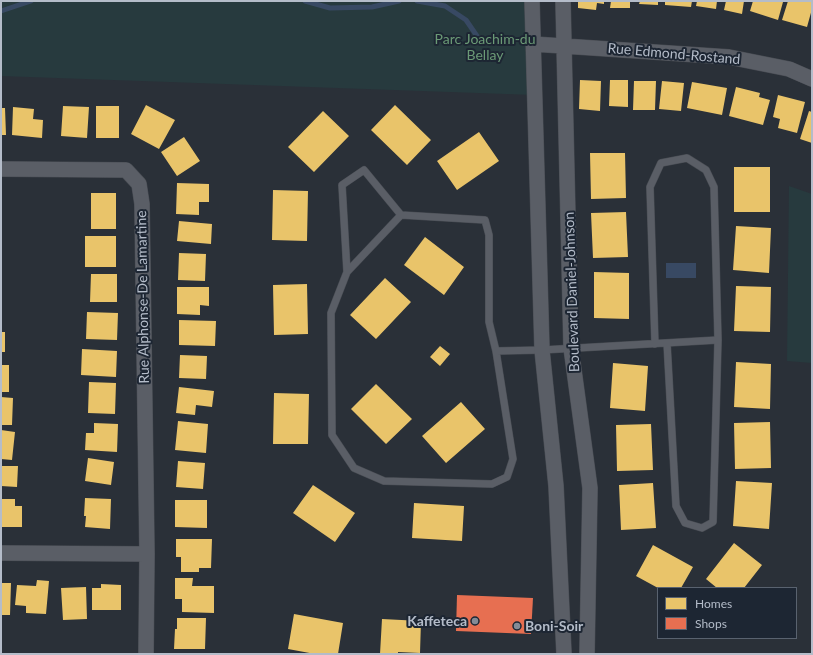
<!DOCTYPE html>
<style>
body{margin:0}
#map{position:relative;width:813px;height:655px;overflow:hidden;background:#2a3038;font-family:Lato,sans-serif}
canvas{display:block}
.frame{position:absolute;inset:0;border:2px solid #b4bcc9;pointer-events:none}
.legend{position:absolute;left:657px;top:587px;width:140px;height:52px;box-sizing:border-box;background:#1d2633;border:1px solid #59626f;margin:0;padding:5px 7px;list-style:none;font-size:12px;color:#b4bcc9}
.legend li{display:flex;align-items:center;gap:8px;height:20px}
.legend b{width:20px;border:1px solid #59626f}
</style>
<div id="map">
<canvas width="813" height="655"></canvas>
<div class="frame"></div>
<ul class="legend">
<li><b style="height:11px;background:#e9c46a"></b>Homes</li>
<li><b style="height:11px;background:#e76f51"></b>Shops</li>
</ul>
</div>
<script>
const ctx = document.querySelector('canvas').getContext('2d');
ctx.lineJoin = 'round';
function fillPath(path, color) {
  ctx.fillStyle = color;
  ctx.fill(path, 'evenodd');
}
function poly(rows) {
  const path = new Path2D();
  for (const r of rows) {
    path.moveTo(r[0], r[1]);
    for (let i = 2; i < r.length; i += 2) path.lineTo(r[i], r[i + 1]);
  }
  return path;
}
function trace(path, color, width, dash) {
  ctx.strokeStyle = color;
  ctx.lineWidth = width;
  ctx.lineCap = dash ? 'butt' : 'round';
  ctx.setLineDash(dash || []);
  ctx.stroke(path);
}
function drawText(font, color, halo, rows, align = 'center') {
  ctx.font = font + ' Lato,sans-serif';
  ctx.lineWidth = 4;
  ctx.setLineDash([]);
  ctx.textBaseline = 'middle';
  ctx.strokeStyle = halo;
  ctx.fillStyle = color;
  for (const [text, x, y, turn = 0] of rows) {
    ctx.save();
    ctx.translate(x, y);
    ctx.rotate((+turn || 0) * Math.PI / 180);
    ctx.textAlign = isNaN(turn) ? turn : align;
    if (halo) ctx.strokeText(text, 0, 0);
    ctx.fillText(text, 0, 0);
    ctx.restore();
  }
}
const green = poly([
 [1,1,531,1,534,95,1,76],
 [789,186,812,194,812,363,787,361]
]);
const water = poly([
 [666,263,696,263,696,278,666,278]
]);
const homes = poly([
 [578,1,604,1,604,4,597,3,596,10,578,8],
 [611,1,630,1,630,8,610,8],
 [640,1,658,1,658,5,639,4],
 [665,1,692,1,691,7,665,5],
 [697,1,717,1,716,9,696,6],
 [726,1,744,1,742,14,724,10],
 [753,1,778,1,783,2,778,20,750,11],
 [788,1,812,1,812,9,807,27,782,20],
 [580,80,601,81,600,111,579,109],
 [610,80,628,80,628,107,609,106],
 [634,81,656,81,655,110,633,110],
 [662,81,684,83,681,111,659,109],
 [692,82,727,88,722,115,687,108],
 [736,87,760,93,759,97,770,100,763,125,729,116],
 [778,95,805,102,797,133,778,128,780,119,773,117],
 [146,105,175,120,159,149,131,134],
 [395,105,431,140,407,165,371,130],
 [63,106,89,107,87,138,61,136],
 [96,106,119,106,119,138,96,138],
 [13,107,34,109,33,119,43,120,42,138,12,135],
 [1,108,5,108,6,135,1,135],
 [323,111,349,136,314,172,288,147],
 [809,111,812,112,812,143,800,139],
 [479,132,499,161,457,190,437,161],
 [184,137,200,161,177,176,161,152],
 [590,153,625,153,626,198,591,199],
 [734,167,770,167,770,212,734,212],
 [177,183,209,184,209,202,199,202,199,215,176,214],
 [273,190,308,191,307,241,272,240],
 [91,193,116,193,116,229,91,229],
 [626,212,628,257,593,258,591,213],
 [179,221,212,224,211,244,177,241],
 [736,226,771,228,769,273,733,270],
 [85,236,116,236,116,267,85,267],
 [425,237,464,267,444,295,404,265],
 [179,253,206,254,205,281,178,280],
 [594,272,629,273,629,319,594,318],
 [91,274,117,274,117,302,90,302],
 [385,278,411,302,376,339,350,315],
 [307,284,308,334,274,335,273,285],
 [736,286,771,287,770,332,734,331],
 [177,287,209,287,209,306,200,305,200,315,177,314],
 [87,312,118,313,117,340,86,339],
 [179,320,216,321,215,346,179,345],
 [1,332,5,332,5,352,1,352],
 [440,346,450,354,440,366,430,357],
 [82,349,117,351,116,377,81,375],
 [180,355,207,356,206,379,179,378],
 [736,362,771,364,770,409,734,407],
 [613,363,648,366,645,411,610,408],
 [1,365,9,365,9,392,1,392],
 [89,382,116,383,115,414,88,413],
 [376,384,412,419,386,444,351,409],
 [179,387,214,391,212,407,196,405,195,415,176,413],
 [274,393,309,394,308,444,273,444],
 [1,397,13,398,12,425,1,425],
 [461,402,485,429,446,463,422,436],
 [178,421,208,424,206,453,175,450],
 [770,422,771,468,735,469,734,423],
 [94,423,118,424,117,452,85,450,86,433,94,433],
 [651,424,653,470,617,471,616,425],
 [1,430,15,432,12,460,1,459],
 [88,458,114,462,111,485,85,481],
 [178,461,205,463,203,489,176,487],
 [1,466,18,466,17,487,1,486],
 [736,481,772,483,769,529,733,526],
 [653,483,656,528,621,530,619,485],
 [313,485,355,513,335,542,293,513],
 [85,498,111,499,110,529,85,527,86,516,84,516],
 [1,499,15,499,15,506,22,506,22,527,1,527],
 [175,500,207,500,207,528,175,527],
 [414,503,464,506,462,541,412,538],
 [176,539,212,539,211,568,199,568,199,572,181,572,181,557,176,557],
 [734,543,762,565,744,588,717,588,706,579],
 [653,545,693,567,681,588,658,588,636,576],
 [175,578,193,578,192,586,214,586,214,613,182,612,182,599,175,599],
 [37,580,49,581,46,614,26,613,26,606,15,605,17,585,36,586],
 [1,583,11,583,10,615,1,615],
 [101,584,121,585,121,610,92,610,92,588,101,588],
 [86,587,87,619,63,620,61,588],
 [294,614,343,623,338,654,315,654,288,649],
 [177,618,206,618,205,649,174,649,175,629,177,629],
 [382,619,421,621,420,653,398,652,398,654,380,654]
]);
const shops = poly([
 [457,595,533,598,531,634,456,631]
]);
const stream = poly([
 [305,1,330,8,372,7,399,1],
 [417,1,445,6,466,20,479,39],
 [1,11,31,1]
]);
const service = poly([
 [401,215,485,220,489,235,489,322,496,351,513,459,507,477,492,484,384,481,354,468,332,435,331,313,347,272,401,215],
 [347,272,342,185,364,170,401,215],
 [655,344,650,187,661,163,687,158,706,170,714,187,718,340,713,522,702,528,685,523,676,506,667,343],
 [496,351,542,350,718,340]
]);
const minor = poly([
 [532,1,542,350,556,486,564,654],
 [563,1,571,348,590,488,587,654],
 [533,44,729,57,789,69,812,79],
 [1,169,126,170,139,184,142,204,147,554,146,654],
 [1,553,147,554]
]);
const markers = [
 [475,621,4,"#848b96"],
 [517,626,4,"#848b96"]
];
const parkNames = [
 ["Parc Joachim-du",485,39],
 ["Bellay",485,55]
];
const streetNames = [
 ["Rue Edmond-Rostand",674,54,5],
 ["Boulevard Daniel-Johnson",572,292,-92],
 ["Rue Alphonse-De Lamartine",143,297,-91]
];
const poiNames = [
 ["Kaffeteca",467,621],
 ["Boni-Soir",525,626,"left"]
];
fillPath(green, '#273a3e');
fillPath(water, '#384963');
fillPath(homes, '#e9c46a');
fillPath(shops, '#e76f51');
trace(stream, '#384963', 5);
trace(service, '#484c53', 8);
trace(minor, '#484c53', 16);
trace(service, '#5a5e66', 7);
trace(minor, '#5a5e66', 15);
for (const [x, y, r, color] of markers) {
  const dot = new Path2D();
  dot.arc(x, y, r, 0, 2 * Math.PI);
  ctx.fillStyle = color;
  ctx.fill(dot);
  trace(dot, '#1d2633', 1.5);
}
drawText('14px', '#6b9a76', '#1d2633', parkNames);
drawText('14px', '#b4bcc9', '#1d2633', streetNames);
drawText('bold 14px', '#b4bcc9', '#1d2633', poiNames, 'right');
</script>
